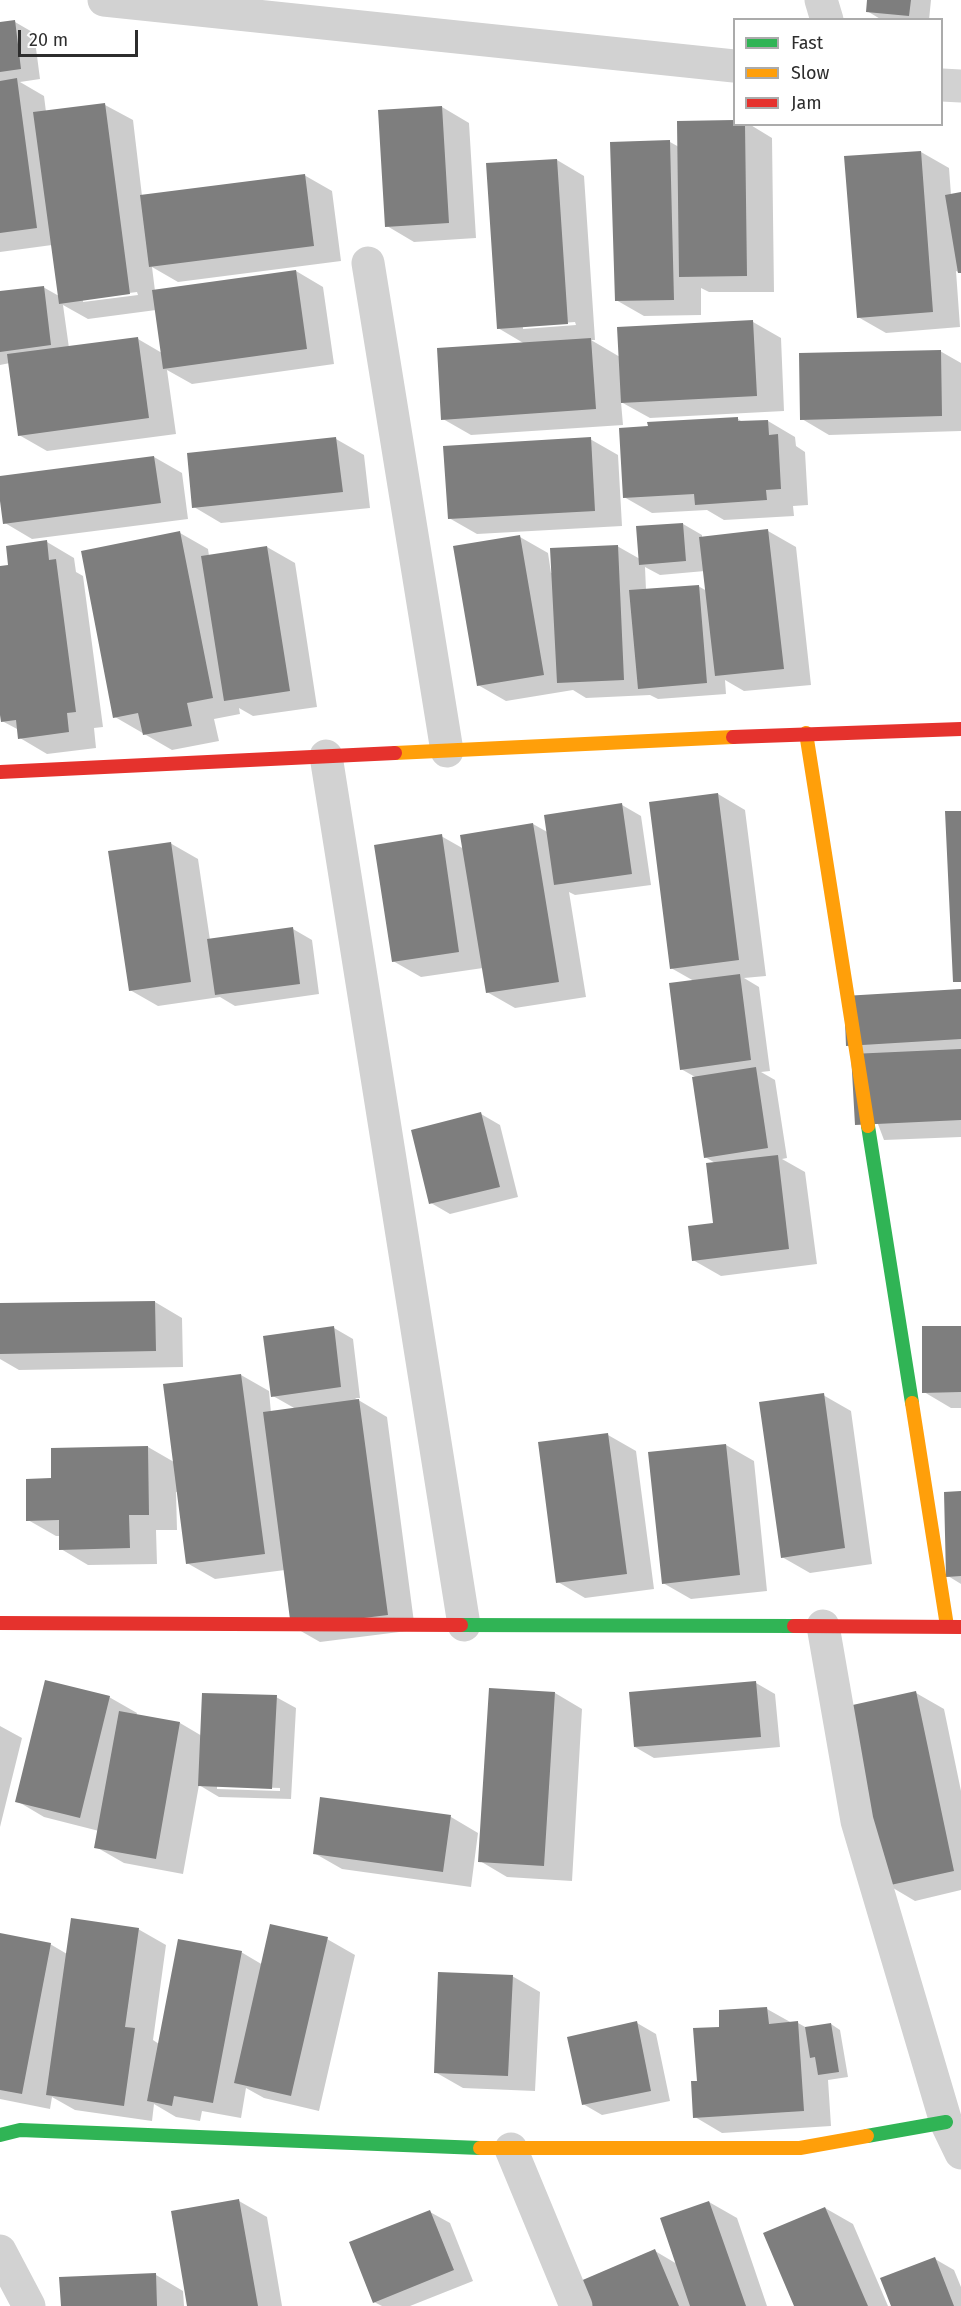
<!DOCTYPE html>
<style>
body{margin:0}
#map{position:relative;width:961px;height:2306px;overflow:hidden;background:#fff;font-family:"Fira Sans",sans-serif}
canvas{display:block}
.legend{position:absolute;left:733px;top:18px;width:210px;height:108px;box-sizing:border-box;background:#fff;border:2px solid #ababab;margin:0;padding:8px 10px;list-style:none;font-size:18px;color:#2d2d2d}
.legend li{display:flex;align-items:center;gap:12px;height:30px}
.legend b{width:30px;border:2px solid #ababab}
.scale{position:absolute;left:18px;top:30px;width:120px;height:27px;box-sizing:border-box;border:3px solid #2d2d2d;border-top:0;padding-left:8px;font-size:18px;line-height:21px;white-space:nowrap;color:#2d2d2d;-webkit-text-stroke:4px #fff;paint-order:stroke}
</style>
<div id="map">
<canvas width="961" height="2306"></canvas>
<ul class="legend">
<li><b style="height:8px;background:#30b455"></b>Fast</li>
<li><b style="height:8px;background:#ff9f0a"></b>Slow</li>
<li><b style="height:8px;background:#e5322d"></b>Jam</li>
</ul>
<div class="scale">20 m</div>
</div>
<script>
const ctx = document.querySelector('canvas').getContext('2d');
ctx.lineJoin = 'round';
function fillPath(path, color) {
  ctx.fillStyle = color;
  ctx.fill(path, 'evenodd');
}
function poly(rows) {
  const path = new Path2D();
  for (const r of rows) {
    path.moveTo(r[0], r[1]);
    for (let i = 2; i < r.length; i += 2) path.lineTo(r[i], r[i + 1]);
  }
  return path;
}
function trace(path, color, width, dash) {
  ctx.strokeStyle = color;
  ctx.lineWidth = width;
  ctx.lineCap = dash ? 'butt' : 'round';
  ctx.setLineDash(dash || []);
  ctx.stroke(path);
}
const shadow = poly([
 [868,0,931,0,929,20,882,20,867,11],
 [15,22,34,33,40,79,20,82,44,96,46,112,105,105,133,120,142,196,304,175,332,191,341,261,178,282,152,267,155,291,296,271,323,287,334,364,192,384,167,370,176,434,47,451,19,435,10,363,0,365,0,293,43,287,59,296,52,245,0,252,0,24],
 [137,292,138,295,83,302,83,299],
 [63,305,88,319,156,310,162,353,138,339,69,348],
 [442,107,469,123,476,238,414,242,387,226],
 [679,122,734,122,734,124,749,124,772,138,774,292,709,292,701,288,701,315,644,316,616,300,670,142,679,147],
 [921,152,949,168,951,195,961,194,961,273,956,271,960,327,886,333,858,317],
 [557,160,584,176,595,340,591,340,620,357,753,322,781,338,784,411,650,418,621,402,623,425,471,435,443,419,525,344,498,328],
 [575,322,576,325,523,329,523,326],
 [940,351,961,363,961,431,829,435,802,419],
 [738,419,744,423,768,421,795,437,796,446,805,452,808,505,793,506,794,516,724,520,707,510,652,513,624,497],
 [336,439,364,455,370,508,221,523,194,507],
 [590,439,618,455,622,526,477,534,449,518],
 [154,457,182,473,188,519,32,539,5,523,0,477],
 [683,524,702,535,702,538,768,531,796,547,811,685,744,691,725,680,726,694,658,699,650,695,586,698,573,690,506,701,478,685,520,537,548,553,551,573,617,546,640,559],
 [645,567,660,575,705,571,707,591,698,586,646,590],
 [180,533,208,549,209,556,267,547,295,563,317,707,253,716,239,708,240,714,214,719,219,741,172,750,115,717],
 [47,542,74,558,76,572,83,576,103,727,94,728,96,748,47,754,20,738,19,730,2,721,0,704,0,568,10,566],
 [718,794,745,810,766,976,744,978,759,987,770,1071,761,1072,775,1080,787,1158,782,1159,805,1172,817,1264,721,1276,693,1260,715,1224,717,1164,705,1157,697,1078,681,1069,694,981,671,968],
 [622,805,641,816,651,885,575,895,569,892,586,997,515,1008,487,992,483,968,421,977,393,961,441,836,464,849,533,824,549,833],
 [170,843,198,859,210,940,293,929,312,940,319,994,235,1006,220,997,158,1006,130,990],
 [961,991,961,1137,884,1140,848,1045],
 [481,1114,500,1125,518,1197,450,1214,431,1203],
 [155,1302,182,1318,183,1367,19,1370,0,1359,0,1305],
 [961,1327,961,1408,951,1408,924,1392],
 [334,1328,353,1339,360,1398,355,1398,387,1417,415,1630,320,1642,292,1626,285,1570,215,1579,187,1563,178,1492,176,1492,177,1530,156,1530,157,1564,88,1565,61,1549,61,1536,56,1536,28,1520,53,1479,148,1447,174,1462,241,1375,269,1391,271,1413,296,1409,273,1396],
 [823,1395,851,1411,872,1564,810,1573,782,1557],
 [608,1435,636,1451,654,1589,585,1598,558,1582],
 [726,1445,754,1461,767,1591,691,1599,663,1583],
 [961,1493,961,1584,948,1576],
 [756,1683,775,1694,780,1747,654,1758,635,1747],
 [555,1693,582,1709,572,1881,507,1877,480,1861],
 [916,1693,944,1709,961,1791,961,1890,915,1901,888,1885],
 [109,1697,137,1713,136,1716,180,1723,202,1736,276,1697,296,1708,291,1799,219,1797,199,1785,183,1874,124,1863,96,1847,99,1831,44,1817,17,1801],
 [217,1786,280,1788,280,1791,217,1789],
 [0,1726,22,1738,0,1827],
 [451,1817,478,1833,471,1887,342,1869,314,1853],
 [138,1929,166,1945,153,2040,159,2044,241,1952,263,1965,327,1939,355,1955,319,2111,264,2098,246,2088,241,2118,202,2111,200,2121,176,2117,154,2104,152,2121,75,2110,52,2097,50,2109,0,2099,0,1934,50,1944,67,1954],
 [512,1976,540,1992,535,2091,463,2088,435,2072],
 [767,2009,792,2023,798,2023,807,2028,831,2024,840,2030,848,2077,828,2080,831,2126,722,2133,695,2117,698,2083,721,2028],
 [637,2023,656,2034,670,2101,602,2115,583,2104],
 [239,2201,267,2217,282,2306,188,2306],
 [709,2202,737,2218,767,2306,589,2306,655,2251,677,2264],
 [825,2208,853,2224,888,2306,796,2306],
 [430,2212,450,2223,473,2281,410,2306,382,2306,374,2302],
 [935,2259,954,2270,961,2287,961,2306,893,2306],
 [156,2275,183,2291,184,2306,62,2306]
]);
const building = poly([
 [867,0,911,0,909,16,866,12],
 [15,20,21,69,0,72,0,22],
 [17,78,37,228,0,233,0,81],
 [105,103,130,294,59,304,33,112],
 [442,106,449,223,385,227,378,110],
 [734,120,734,124,745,124,747,276,679,277,677,121],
 [670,140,674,300,615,301,610,142],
 [921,151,933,312,857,318,844,156],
 [557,159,568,324,497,329,486,163],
 [305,174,314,246,149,267,140,195],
 [961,192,961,273,958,273,945,195],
 [296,270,307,349,163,369,152,290],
 [44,286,51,345,0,352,0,291],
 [753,320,757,396,621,403,617,327],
 [138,337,149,418,18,436,7,354],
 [591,338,596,409,441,420,437,348],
 [941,350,942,416,800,420,799,353],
 [738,417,738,421,768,420,769,435,778,434,781,489,766,490,767,500,695,505,694,494,623,498,619,428,648,426,647,422],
 [336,437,343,492,192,508,187,453],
 [591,437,595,511,448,519,443,446],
 [154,456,161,503,3,524,0,501,0,476],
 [683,523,686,561,639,565,636,526],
 [768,529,784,669,715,676,699,537],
 [180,531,213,698,187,703,192,726,143,735,138,713,113,718,81,551],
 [520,535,544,675,477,686,453,546],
 [47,540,49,560,56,559,76,712,67,713,69,732,18,739,16,720,1,722,0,715,0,566,8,565,6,546],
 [618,545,624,680,557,683,550,548],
 [267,546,290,691,224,701,201,556],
 [699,585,707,683,638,689,629,590],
 [718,793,739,960,670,969,649,802],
 [622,803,632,874,554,885,544,815],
 [945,811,961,811,961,982,953,982],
 [533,823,559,982,486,993,460,835],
 [442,834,459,952,392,962,374,845],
 [171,842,191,982,129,991,108,851],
 [293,927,300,984,215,995,207,939],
 [740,974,751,1060,680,1070,669,983],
 [961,989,961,1039,846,1046,844,996],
 [961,1049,961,1120,855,1125,851,1054],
 [756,1067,768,1148,704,1158,692,1077],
 [481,1112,500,1187,429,1204,411,1130],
 [778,1155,789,1249,692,1261,688,1226,713,1223,706,1163],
 [155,1301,156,1351,0,1354,0,1303],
 [334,1326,341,1387,271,1397,263,1336],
 [922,1326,961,1326,961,1392,922,1393],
 [241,1374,265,1554,186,1564,163,1384],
 [824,1393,845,1548,781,1558,759,1402],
 [359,1399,388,1615,291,1627,263,1412],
 [608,1433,627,1574,556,1583,538,1442],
 [726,1444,740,1575,662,1584,648,1452],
 [148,1446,149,1515,129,1515,130,1548,59,1550,59,1520,26,1521,26,1479,51,1478,51,1448],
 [961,1491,961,1576,946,1577,944,1492],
 [45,1680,110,1696,80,1818,15,1802],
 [756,1681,761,1737,634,1747,629,1692],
 [489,1688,555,1692,544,1866,478,1862],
 [916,1691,954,1871,886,1886,848,1706],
 [202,1693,277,1695,272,1789,198,1786],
 [119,1711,180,1722,156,1859,94,1848],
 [320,1797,451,1815,443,1872,313,1854],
 [71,1918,139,1928,125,2027,135,2028,124,2106,46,2095],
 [270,1924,328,1937,291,2096,234,2083],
 [0,1933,51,1943,22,2094,0,2090],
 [178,1939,242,1951,213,2103,174,2096,172,2106,147,2101],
 [438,1972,513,1975,508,2076,434,2073],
 [767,2007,769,2024,798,2021,804,2111,693,2118,691,2081,697,2081,693,2028,719,2027,719,2010],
 [637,2021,651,2091,582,2105,567,2037],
 [831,2023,839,2072,818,2075,815,2057,810,2058,805,2027],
 [239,2199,258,2306,187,2306,171,2211],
 [709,2201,746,2306,690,2306,660,2218],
 [825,2207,868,2306,794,2306,763,2233],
 [430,2210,454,2270,373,2303,349,2242],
 [655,2249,679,2306,588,2306,578,2282],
 [935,2257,954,2306,891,2306,880,2278],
 [156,2273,157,2306,61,2306,59,2277]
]);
const street = poly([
 [104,0,734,66],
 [821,0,827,20],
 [942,85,961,86],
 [368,263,447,751],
 [326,756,464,1625],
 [823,1626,857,1821,946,2122,961,2153],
 [511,2149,576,2306],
 [0,2251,29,2306]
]);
const fast = poly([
 [868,1126,912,1403],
 [461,1625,794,1626],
 [0,2135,20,2130,480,2148],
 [867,2136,946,2122]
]);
const slow = poly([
 [806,733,868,1126],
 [395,753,733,737],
 [912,1403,947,1626],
 [480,2148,800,2148,867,2136]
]);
const jam = poly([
 [733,737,961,729],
 [0,772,395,753],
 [0,1623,461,1625],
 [794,1626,961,1627]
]);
fillPath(shadow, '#0003');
fillPath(building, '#7e7e7e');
trace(street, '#d2d2d2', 33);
trace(fast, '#30b455', 14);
trace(slow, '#ff9f0a', 14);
trace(jam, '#e5322d', 14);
</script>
